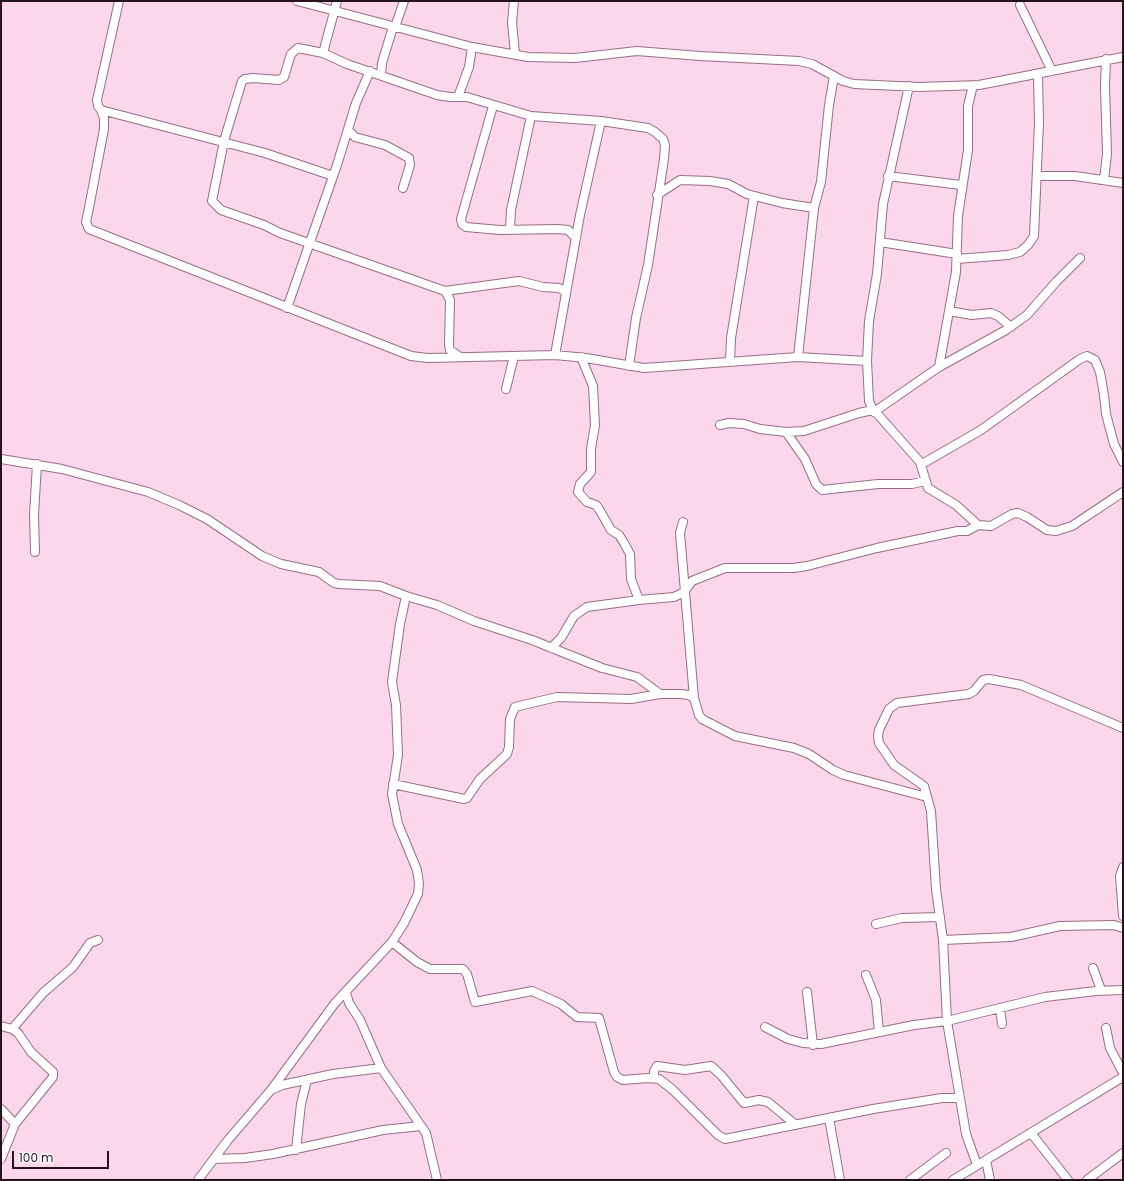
<!DOCTYPE html>
<style>
body{margin:0}
#map{position:relative;width:1124px;height:1181px;overflow:hidden;background:#fcd7eb;font-family:Poppins,sans-serif}
canvas{display:block}
.frame{position:absolute;inset:0;border:2px solid #24141d;pointer-events:none}
.scale{position:absolute;left:12px;top:1151px;width:97px;height:18px;box-sizing:border-box;border:2px solid #24141d;border-top:0;padding-left:5px;font-size:12px;line-height:14px;white-space:nowrap;color:#24141d;-webkit-text-stroke:3px #fff;paint-order:stroke}
</style>
<div id="map">
<canvas width="1124" height="1181"></canvas>
<div class="frame"></div>
<div class="scale">100 m</div>
</div>
<script>
const ctx = document.querySelector('canvas').getContext('2d');
ctx.lineJoin = 'round';
function poly(rows) {
  const path = new Path2D();
  for (const r of rows) {
    path.moveTo(r[0], r[1]);
    for (let i = 2; i < r.length; i += 2) path.lineTo(r[i], r[i + 1]);
  }
  return path;
}
function trace(path, color, width, dash) {
  ctx.strokeStyle = color;
  ctx.lineWidth = width;
  ctx.lineCap = dash ? 'butt' : 'round';
  ctx.setLineDash(dash || []);
  ctx.stroke(path);
}
const street = poly([
 [119,1,97,100,98,106,101,110,265,153,333,176],
 [297,1,472,47,528,57,575,58,637,51,700,56,799,61,812,64,843,81,854,84,920,87,979,85,1123,57],
 [337,1,323,53,298,48,291,54,284,77,279,80,253,78,245,79,242,81,224,141,212,201,221,210,264,225,280,233,445,291,450,300,449,345,450,350,460,357],
 [514,1,512,22,515,54],
 [1020,5,1052,71],
 [395,27,404,1],
 [323,53,347,64,437,95,450,97,467,97,531,116,601,121,648,128,655,132,663,139,665,145,664,159,648,265,636,318,629,366],
 [381,75,382,63,393,27],
 [909,86,883,204,877,274,869,321,867,361,869,401,872,408,920,462,928,488,956,505,978,525,991,526,1012,514,1018,513,1027,517,1047,530,1056,531,1072,526,1123,492],
 [458,97,469,67,472,47],
 [493,106,461,219,462,224,466,227,500,230,557,229,568,230,576,238],
 [101,110,104,118,104,129,88,213,86,222,89,229,411,356,428,358,555,355,586,358,644,368,798,357,867,361],
 [348,130,355,137,385,145,409,158,410,165,403,188],
 [888,176,961,185],
 [1037,176,1075,176,1123,183],
 [1104,180,1107,154,1105,86,1106,59],
 [657,195,680,180,710,181,728,184,747,194,782,203,814,208],
 [510,229,511,210,531,116],
 [880,242,957,254],
 [957,259,1008,255,1020,252,1028,245,1034,236,1039,123,1038,74],
 [445,291,519,281,543,287,559,288,566,292],
 [287,308,337,165,356,103,370,71],
 [949,311,972,315,991,313,998,316,1011,327],
 [555,355,580,215,601,121],
 [581,357,593,386,595,425,591,449,591,472,580,484,578,492,587,502,596,505,599,509,611,530,619,535,624,543,630,554,631,579,639,600],
 [798,357,814,208,821,182,829,105,834,76],
 [730,361,731,338,754,196],
 [939,367,956,272,958,216,968,150,968,106,973,85],
 [506,389,514,356],
 [874,412,939,367,1006,330,1027,315,1056,282,1080,258],
 [720,425,729,423,744,424,760,429,786,432,804,431,859,413,873,410],
 [786,432,805,459,816,484,822,490,878,484,912,484,925,481],
 [1,459,62,469,148,492,179,505,207,519,262,556,281,564,319,572,334,583,339,584,380,586,406,596,437,605,474,621,532,640,602,668,637,677,660,694],
 [922,464,981,430,1080,359,1087,356,1095,360,1100,372,1104,395,1106,414,1114,444,1123,462],
 [683,522,680,533,694,698],
 [35,552,34,515,37,464],
 [551,648,561,638,574,616,587,607,639,600,674,597,684,592,692,581,725,568,793,568,807,566,877,548,958,531,967,531,978,525],
 [393,784,464,799,467,798,480,779,507,754,509,747,510,719,515,707,557,697,631,699,660,694,680,694,689,695,694,698,699,715,702,719,735,736,794,748,809,754,833,770,844,775,927,797],
 [1123,867,1120,876,1123,916],
 [876,924,902,918,940,917],
 [943,940,1011,937,1060,926,1114,925,1123,928],
 [392,942,417,962,430,969,463,969,467,974,475,1002,532,991,561,1004,577,1017,599,1018,614,1072,617,1077,623,1080,648,1078,659,1079,673,1090,718,1135,725,1139,873,1109,942,1098,960,1098],
 [1093,968,1101,990],
 [866,975,876,1000,879,1032],
 [807,992,813,1045],
 [346,993,349,1003,360,1020,381,1068],
 [1000,1008,1002,1024],
 [1,1026,12,1029,18,1033,31,1052,53,1072,53,1077,15,1124,1,1159],
 [765,1027,788,1039,803,1043,821,1044,914,1025,947,1021,1045,997,1096,991,1123,990],
 [1106,1028,1110,1048,1123,1073],
 [12,1029,43,993,73,967,90,943,98,940],
 [654,1078,654,1071,657,1066,685,1070,711,1066,721,1075,744,1103,759,1100,768,1102,796,1125],
 [271,1090,335,1003,392,942,404,923,418,894,419,883,417,870,398,824,392,794,398,755,396,705,392,682,400,624,406,596],
 [1,1109,15,1124],
 [829,1118,840,1180],
 [1031,1133,1068,1180],
 [296,1150,301,1104,307,1080],
 [214,1159,245,1158,273,1154,383,1130,421,1126],
 [986,1160,990,1180],
 [977,1165,966,1134,947,1021,943,940,936,889,931,811,924,786,894,765,879,743,878,736,879,730,889,709,897,703,969,694,974,691,983,680,989,679,1021,685,1123,728],
 [198,1180,228,1140,271,1090,282,1085,333,1074,381,1068,426,1133,437,1180],
 [910,1180,946,1153],
 [953,1180,1123,1077],
 [1087,1180,1123,1153]
]);
trace(street, '#976e85', 10);
trace(street, '#fff', 8);
</script>
